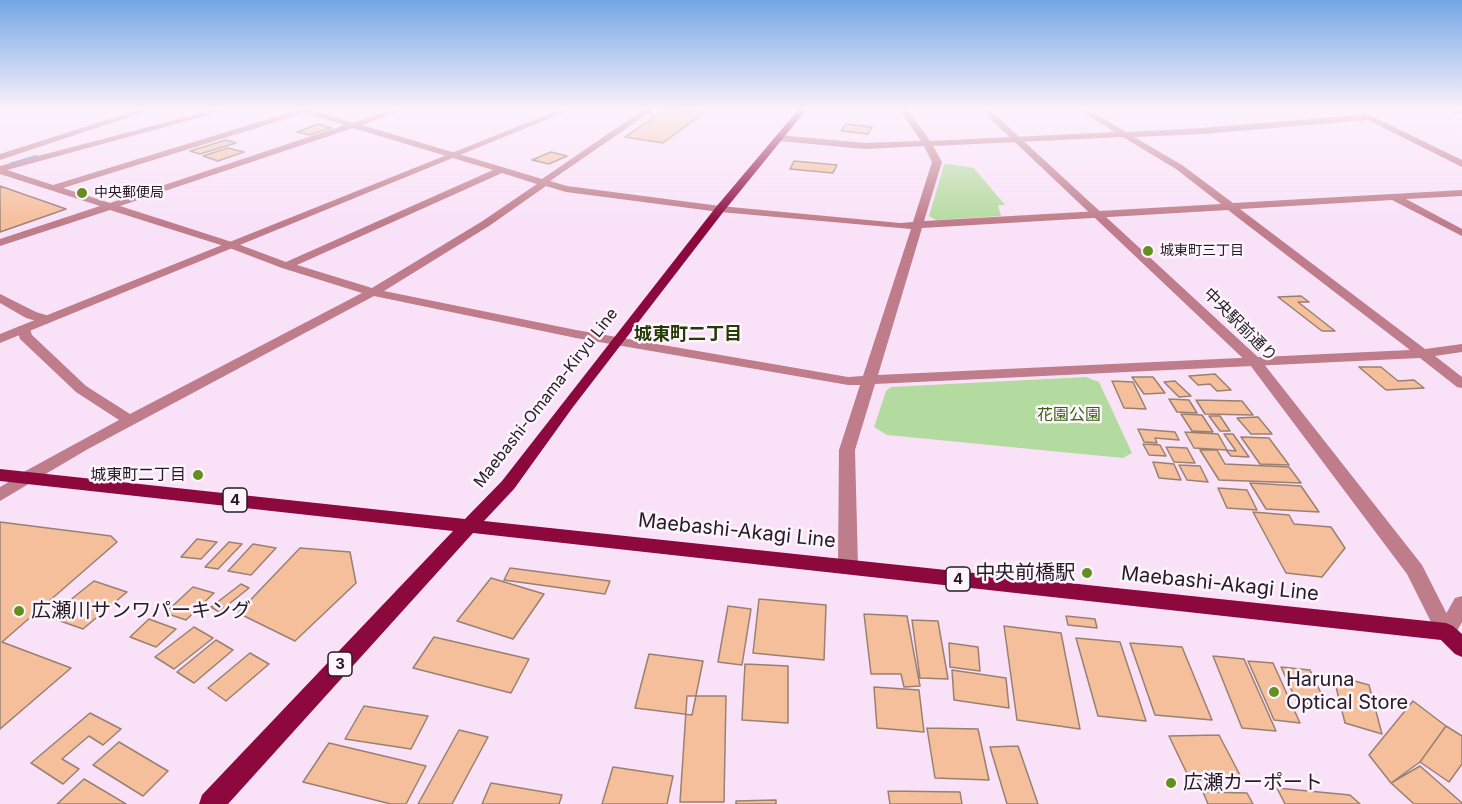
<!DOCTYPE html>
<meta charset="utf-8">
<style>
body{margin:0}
canvas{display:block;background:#f9e2f8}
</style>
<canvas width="1462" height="804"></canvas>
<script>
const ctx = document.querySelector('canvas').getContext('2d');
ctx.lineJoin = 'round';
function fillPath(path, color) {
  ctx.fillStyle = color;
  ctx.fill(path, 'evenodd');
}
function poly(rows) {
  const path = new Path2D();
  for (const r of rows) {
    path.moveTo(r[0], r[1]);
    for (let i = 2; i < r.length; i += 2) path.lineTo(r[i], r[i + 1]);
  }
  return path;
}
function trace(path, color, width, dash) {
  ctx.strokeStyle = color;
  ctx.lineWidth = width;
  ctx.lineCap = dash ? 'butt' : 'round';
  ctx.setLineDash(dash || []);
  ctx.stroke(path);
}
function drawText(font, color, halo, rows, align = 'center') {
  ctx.font = font + ' Inter,"Noto Sans JP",sans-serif';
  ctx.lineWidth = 5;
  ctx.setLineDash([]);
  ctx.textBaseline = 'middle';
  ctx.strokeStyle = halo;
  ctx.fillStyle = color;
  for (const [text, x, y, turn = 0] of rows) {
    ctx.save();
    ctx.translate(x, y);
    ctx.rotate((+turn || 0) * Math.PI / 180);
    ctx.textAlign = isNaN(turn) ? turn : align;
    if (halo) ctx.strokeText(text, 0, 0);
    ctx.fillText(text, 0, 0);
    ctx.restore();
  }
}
const green = poly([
 [948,164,974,168,1005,205,998,205,1001,216,936,220,929,216,944,165],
 [1086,377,1099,382,1132,453,1123,458,887,435,874,427,886,391,891,387]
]);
const stream = poly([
 [36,155,40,156,12,165,9,163,36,155]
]);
const building = poly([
 [665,110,705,112,663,143,625,137,665,110],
 [319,124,331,128,309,135,297,132,319,124],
 [846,124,872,127,868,134,841,131,846,124],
 [226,140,236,143,200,154,190,151,226,140],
 [228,148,244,152,218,161,203,156,228,148],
 [551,152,567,156,549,164,532,160,551,152],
 [794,161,837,165,833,173,790,169,794,161],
 [0,186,66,209,0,232,0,186],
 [1301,296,1309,302,1298,302,1335,331,1322,331,1278,297,1301,296],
 [1359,367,1381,367,1398,381,1414,380,1424,388,1386,390,1359,367],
 [1215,374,1231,390,1217,391,1210,384,1198,385,1189,376,1215,374],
 [1132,377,1153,377,1165,393,1144,394,1132,377],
 [1112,381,1133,382,1146,409,1124,408,1112,381],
 [1175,381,1191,396,1179,397,1164,382,1175,381],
 [1169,399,1189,400,1197,413,1177,412,1169,399],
 [1196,400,1242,401,1253,415,1205,414,1196,400],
 [1181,414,1202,415,1213,432,1192,431,1181,414],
 [1209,416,1220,416,1230,431,1220,431,1209,416],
 [1258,417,1272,434,1251,434,1237,418,1258,417],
 [1138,429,1175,432,1179,440,1155,438,1157,443,1144,442,1138,429],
 [1185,432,1218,434,1227,450,1194,448,1185,432],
 [1224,434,1233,434,1249,457,1231,456,1226,450,1236,451,1224,434],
 [1241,437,1269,438,1289,465,1260,464,1241,437],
 [1143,444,1160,445,1166,456,1149,455,1143,444],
 [1166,447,1187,448,1195,463,1174,462,1166,447],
 [1200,450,1217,450,1225,464,1289,467,1301,483,1219,480,1200,450],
 [1153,462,1174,464,1181,480,1159,478,1153,462],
 [1179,465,1200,466,1208,482,1187,480,1179,465],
 [1250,483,1301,486,1319,512,1266,509,1250,483],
 [1218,488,1247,490,1257,510,1227,508,1218,488],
 [1253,512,1289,515,1294,524,1331,527,1345,548,1322,577,1286,573,1253,512],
 [0,522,111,536,117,542,2,642,71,668,0,729,0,522],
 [197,539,217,542,201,559,181,557,197,539],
 [229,542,242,544,218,569,205,567,229,542],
 [253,544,276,548,251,575,228,571,253,544],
 [300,548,350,552,356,583,295,641,238,613,300,548],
 [510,568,610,581,605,594,504,580,510,568],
 [491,578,544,594,513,639,457,621,491,578],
 [94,581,127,592,83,629,49,617,94,581],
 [241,584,249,588,219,612,211,607,241,584],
 [193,587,214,593,186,620,165,613,193,587],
 [759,599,826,605,824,660,753,653,759,599],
 [728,606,751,609,742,665,718,662,728,606],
 [864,614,907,616,920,686,904,687,901,674,871,674,864,614],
 [1066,616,1095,619,1097,628,1068,625,1066,616],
 [149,619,176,629,156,647,130,637,149,619],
 [912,620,938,621,948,679,920,678,912,620],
 [1004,626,1061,633,1080,729,1017,720,1004,626],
 [194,627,213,638,174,669,155,657,194,627],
 [434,637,529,659,511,693,413,668,434,637],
 [1076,638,1120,642,1146,721,1098,716,1076,638],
 [216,640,233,650,194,683,177,672,216,640],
 [949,643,978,647,980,671,950,667,949,643],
 [1130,643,1182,647,1212,720,1155,715,1130,643],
 [250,653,269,664,226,701,208,688,250,653],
 [649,654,703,661,692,715,635,708,649,654],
 [1213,656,1244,659,1276,731,1242,728,1213,656],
 [1248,661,1273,663,1300,723,1274,720,1248,661],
 [745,664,788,666,788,723,742,720,745,664],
 [1281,667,1310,670,1327,706,1297,702,1281,667],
 [952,670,1006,678,1009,708,954,700,952,670],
 [1333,675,1369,685,1382,734,1345,723,1333,675],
 [874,687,919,690,924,732,877,728,874,687],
 [687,696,726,696,724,802,680,802,687,696],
 [1413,701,1446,726,1420,762,1391,783,1369,755,1413,701],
 [364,706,428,716,411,749,345,739,364,706],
 [90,713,121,729,103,745,89,736,62,759,79,769,63,784,31,763,90,713],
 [1446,726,1462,736,1462,764,1449,782,1420,762,1446,726],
 [927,728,978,729,989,780,935,778,927,728],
 [459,730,488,737,452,804,418,804,459,730],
 [1219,735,1242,779,1190,780,1169,736,1219,735],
 [119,742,168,771,143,796,93,765,119,742],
 [329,743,426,766,406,804,391,804,303,782,329,743],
 [1018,746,1038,804,1007,804,990,747,1018,746],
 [1420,766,1462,803,1462,804,1414,804,1391,783,1420,766],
 [613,767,673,776,667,804,602,804,613,767],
 [84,779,126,804,57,804,84,779],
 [491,783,562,795,559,804,482,804,491,783],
 [1277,788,1350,795,1360,804,1285,804,1277,788],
 [888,791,960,792,962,804,890,804,888,791],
 [1203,792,1247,793,1253,804,1208,804,1203,792],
 [776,800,776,804,736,804,736,801,776,800]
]);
const minor = poly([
 [0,110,5,110,1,112,0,110],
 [138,110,150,110,0,160,0,154,138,110],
 [213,110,227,110,7,170,53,185,298,110,311,110,353,123,391,110,403,110,362,125,542,179,643,110,653,110,550,181,567,186,720,206,900,223,913,222,932,162,924,146,865,149,779,141,775,138,779,135,865,143,921,141,900,110,908,110,930,141,1115,132,1079,110,1089,110,1126,132,1202,128,1360,115,1363,112,1462,160,1462,167,1368,120,1202,134,1134,137,1182,165,1233,203,1462,190,1462,196,1406,199,1462,229,1462,236,1392,200,1240,209,1425,349,1462,344,1462,352,1435,356,1462,377,1462,388,1457,387,1420,358,875,384,855,450,858,567,855,572,848,574,841,572,838,567,839,450,860,385,848,385,576,338,374,296,88,449,32,482,20,482,18,478,20,474,119,420,76,392,20,339,17,329,19,326,29,326,32,335,86,386,130,414,362,293,282,268,227,247,110,210,0,246,0,239,100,206,0,174,0,166,213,110],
 [305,113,345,125,110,203,63,188,305,113],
 [353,128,493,170,286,262,235,243,120,206,353,128],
 [1123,137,1176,169,1221,204,924,221,942,162,933,146,1123,137],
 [502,173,537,184,481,222,372,288,297,265,502,173],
 [546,186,566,192,720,212,911,229,863,376,848,377,576,330,384,291,489,226,546,186],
 [1228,210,1410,350,878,375,922,228,1228,210],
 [1454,110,1462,110,1462,114,1453,114,1454,110],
 [0,294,36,312,52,317,53,320,47,324,26,318,0,303,0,294],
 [1462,596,1462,622,1453,638,1446,641,1439,638,1436,632,1439,626,1455,598,1462,596]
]);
const tertiary = poly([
 [559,110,570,110,0,343,0,334,559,110],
 [981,110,990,110,1260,359,1422,565,1456,632,1453,638,1446,641,1439,638,1407,574,1250,365,981,110],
 [26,472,32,474,34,478,32,482,0,501,0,487,26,472]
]);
const primary = poly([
 [798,110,806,110,724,211,573,407,514,489,484,521,1446,623,1453,626,1462,634,1462,657,1455,654,1441,640,473,533,228,804,199,804,202,795,453,531,0,481,0,469,465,519,502,481,716,207,798,110]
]);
const markers = [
 [82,193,6,"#638f21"],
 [1148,251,6,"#638f21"],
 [198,475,6,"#638f21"],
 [1087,573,6,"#638f21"],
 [19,611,6,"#638f21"],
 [1274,692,6,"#638f21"],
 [1171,783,6,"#638f21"]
];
const farPoinames = [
 ["中央郵便局",94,193],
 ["城東町三丁目",1160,251]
];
const shields = [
 [235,500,24],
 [958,579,24],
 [340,664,24]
];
const shieldNames = [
 ["4",235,500],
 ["4",958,579],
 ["3",340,664]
];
const streetNames = [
 ["中央駅前通り",1240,325,45],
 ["Maebashi-Omama-Kiryu Line",546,398,-52]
];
const parkNames = [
 ["花園公園",1069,415]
];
const poiNames = [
 ["城東町二丁目",186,475]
];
const neighbourhoodNames = [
 ["城東町二丁目",688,335]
];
const nearStreetnames = [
 ["Maebashi-Akagi Line",737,531,6],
 ["Maebashi-Akagi Line",1220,584,6]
];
const nearPoinames = [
 ["中央前橋駅",1075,573,"right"],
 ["広瀬川サンワパーキング",31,611],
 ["Haruna",1286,680],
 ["Optical Store",1286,703],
 ["広瀬カーポート",1183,783]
];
fillPath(green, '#b4db9f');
fillPath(stream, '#6693e3');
fillPath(building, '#f5bf9c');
trace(building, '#998071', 1.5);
fillPath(minor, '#bf7c8a');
fillPath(tertiary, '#bf7c8a');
fillPath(primary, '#8c083d');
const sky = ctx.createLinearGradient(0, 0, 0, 223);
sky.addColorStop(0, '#74a7e6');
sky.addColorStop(0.49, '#fcf2fc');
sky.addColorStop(1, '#fcf2fc00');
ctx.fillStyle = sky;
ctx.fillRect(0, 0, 1462, 223);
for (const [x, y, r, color] of markers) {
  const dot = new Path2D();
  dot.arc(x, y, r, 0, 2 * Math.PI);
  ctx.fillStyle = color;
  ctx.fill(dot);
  trace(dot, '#fdf4fd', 2);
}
drawText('14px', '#241c24', '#fdf4fd', farPoinames, 'left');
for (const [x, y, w] of shields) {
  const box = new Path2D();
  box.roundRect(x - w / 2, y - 12, w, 24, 4.5);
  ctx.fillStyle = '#fdf4fd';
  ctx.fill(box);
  trace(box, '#241c24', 1.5);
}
drawText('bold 15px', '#241c24', null, shieldNames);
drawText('16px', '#241c24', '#fdf4fd', streetNames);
drawText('16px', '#346508', '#fdf4fd', parkNames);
drawText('16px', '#241c24', '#fdf4fd', poiNames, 'right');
drawText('bold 18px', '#263a05', '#fdf4fd', neighbourhoodNames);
drawText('20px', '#241c24', '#fdf4fd', nearStreetnames);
drawText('20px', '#241c24', '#fdf4fd', nearPoinames, 'left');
</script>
